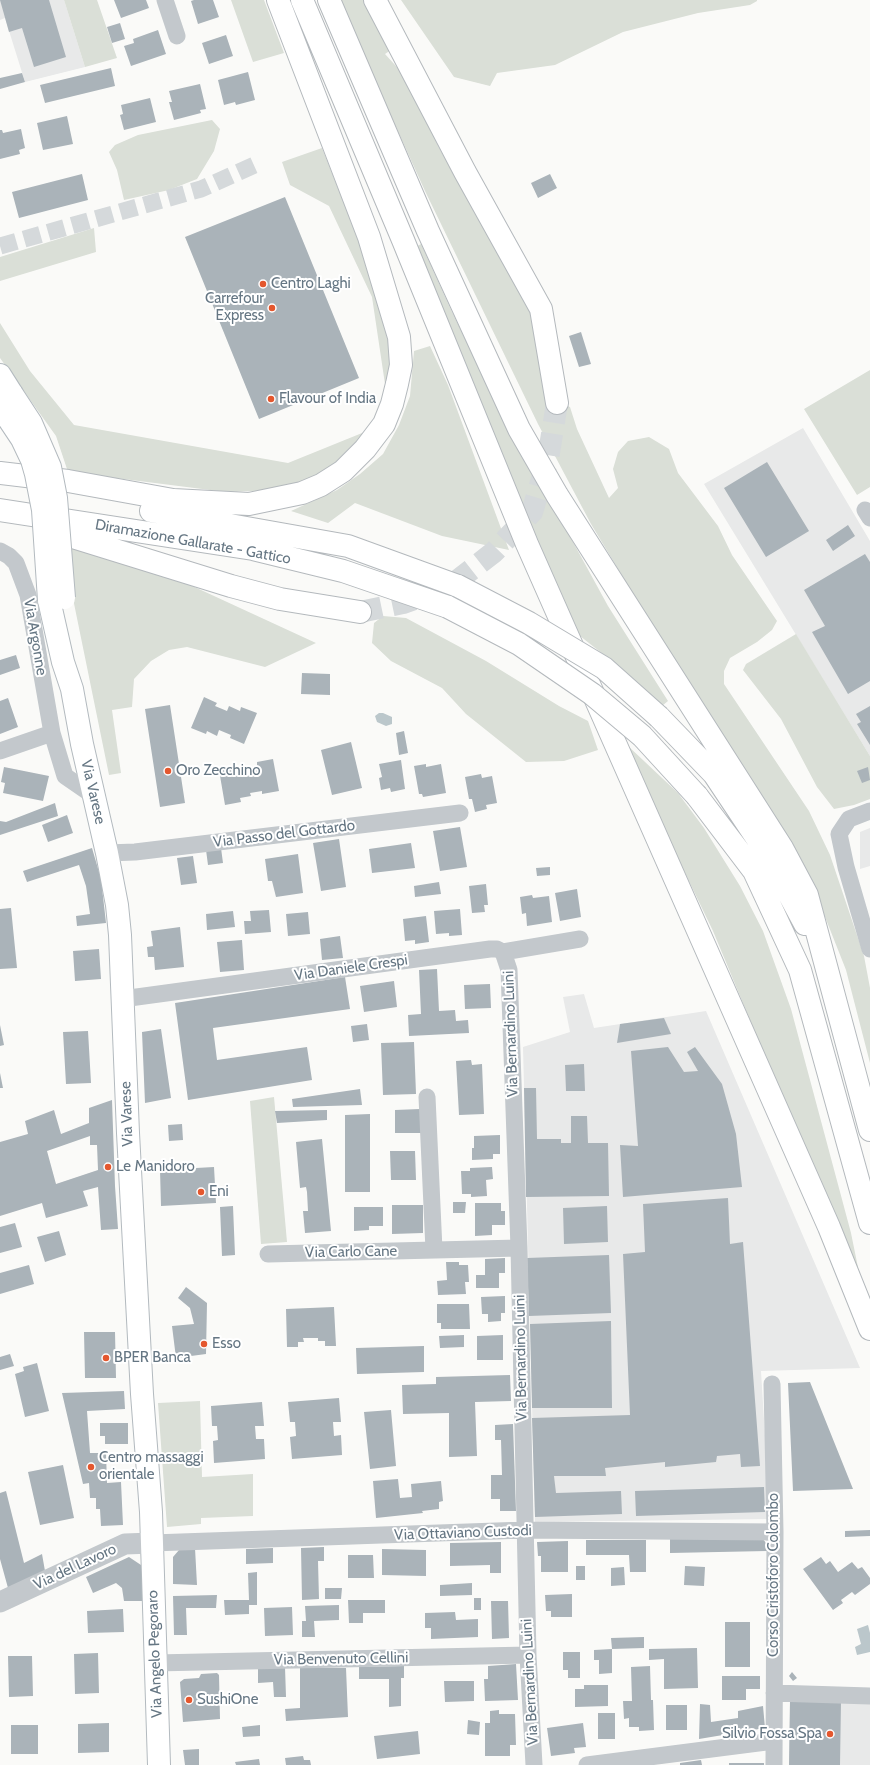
<!DOCTYPE html>
<style>
body{margin:0}
canvas{display:block;background:#fafaf8}
</style>
<canvas width="870" height="1765"></canvas>
<script>
const ctx = document.querySelector('canvas').getContext('2d');
ctx.lineJoin = 'round';
function fillPath(path, color) {
  ctx.fillStyle = color;
  ctx.fill(path, 'evenodd');
}
function poly(rows) {
  const path = new Path2D();
  for (const r of rows) {
    path.moveTo(r[0], r[1]);
    for (let i = 2; i < r.length; i += 2) path.lineTo(r[i], r[i + 1]);
  }
  return path;
}
function trace(path, color, width, dash) {
  ctx.strokeStyle = color;
  ctx.lineWidth = width;
  ctx.lineCap = dash ? 'butt' : 'round';
  ctx.setLineDash(dash || []);
  ctx.stroke(path);
}
function drawText(font, color, halo, rows, align = 'center') {
  ctx.font = font + ' Cabin,sans-serif';
  ctx.lineWidth = 4;
  ctx.setLineDash([]);
  ctx.textBaseline = 'middle';
  ctx.strokeStyle = halo;
  ctx.fillStyle = color;
  for (const [text, x, y, turn = 0] of rows) {
    ctx.save();
    ctx.translate(x, y);
    ctx.rotate((+turn || 0) * Math.PI / 180);
    ctx.textAlign = isNaN(turn) ? turn : align;
    if (halo) ctx.strokeText(text, 0, 0);
    ctx.fillText(text, 0, 0);
    ctx.restore();
  }
}
const built = poly([
 [0,0,64,0,85,67,25,82,5,18,0,20],
 [803,428,870,541,870,756,704,484],
 [870,828,870,866,860,869,860,832],
 [584,994,594,1028,706,1011,860,1368,761,1371,770,1519,535,1522,523,1047,570,1032,563,997],
 [790,1701,870,1702,870,1765,789,1765]
]);
const green = poly([
 [64,0,97,0,117,58,85,67],
 [231,0,264,0,284,53,253,62],
 [341,0,364,0,391,50,385,54,405,76,439,148,480,216,530,307,550,400,570,407,577,429,609,498,618,488,613,469,618,452,628,441,649,437,669,449,678,473,718,526,732,555,777,621,772,630,757,642,730,658,724,671,724,684,809,811,830,855,864,956,870,988,870,1063,846,970,814,889,674,662,591,524,538,424,425,191,368,65],
 [401,0,757,0,757,1,750,5,698,13,623,32,555,65,497,73,490,86,454,77],
 [212,120,220,129,214,151,197,179,169,190,124,200,117,170,109,152,115,145,138,135],
 [322,148,382,299,393,370,385,384,372,297,329,206,290,185,282,162],
 [94,228,96,252,0,281,0,257],
 [421,244,452,312,492,394,608,606,668,701,662,706,623,670,575,632,563,597,519,500,414,248],
 [0,323,30,371,74,425,288,463,367,431,358,450,316,477,275,490,226,492,68,472,56,436,0,358],
 [430,346,448,385,509,550,442,536,355,503,328,523,291,511,337,490,360,474,383,454,399,425,410,396,414,351],
 [870,370,870,487,857,495,804,409],
 [71,544,188,584,316,643,265,667,187,647,169,650,151,661,134,679,132,707,112,710,121,773,109,775,69,579],
 [383,616,406,618,486,661,559,706,588,721,598,750,564,761,526,762,466,714,442,688,391,661,372,643,374,623],
 [796,634,870,756,870,799,854,805,834,809,817,787,781,719,743,670,746,664],
 [627,745,678,793,704,828,740,886,763,931,791,1009,851,1233,863,1292,713,931,624,746],
 [274,1097,287,1242,261,1244,250,1101],
 [200,1401,202,1477,253,1474,253,1516,201,1518,201,1524,167,1527,158,1403]
]);
const water = poly([
 [379,713,383,713,392,717,392,724,386,726,377,722,375,716],
 [868,1625,870,1633,870,1652,857,1655,855,1647,861,1644,857,1629]
]);
const building = poly([
 [0,0,49,0,66,57,34,67,22,28,9,32],
 [114,0,146,0,149,8,121,18],
 [194,0,213,0,219,17,198,24,191,1],
 [120,23,125,39,112,43,107,27],
 [158,30,166,54,131,66,124,46,134,43,133,39],
 [226,35,233,56,209,64,202,43],
 [111,68,115,86,45,103,40,85],
 [248,72,255,100,236,105,235,102,224,105,218,80],
 [22,73,25,82,0,89,0,78],
 [200,84,206,109,200,110,201,113,174,120,169,102,172,102,169,91],
 [150,98,156,122,124,130,120,115,123,114,121,105],
 [67,116,73,144,43,150,37,123],
 [21,129,25,148,19,150,20,154,0,159,0,130,2,130,3,133],
 [82,174,88,200,19,218,12,192],
 [550,174,557,188,538,198,531,183],
 [285,197,359,378,259,419,185,237],
 [581,332,591,364,579,367,569,336],
 [767,462,809,531,766,557,724,488],
 [848,525,855,536,833,551,826,540],
 [865,554,870,562,870,681,848,694,812,632,825,626,804,590],
 [16,655,20,668,0,675,0,660],
 [302,673,330,674,330,695,301,694],
 [204,697,217,703,215,706,227,711,229,706,240,711,241,707,257,713,244,744,230,738,231,735,219,730,217,736,207,731,206,734,191,728],
 [8,698,18,727,0,734,0,701],
 [170,705,185,803,160,807,145,709],
 [870,706,870,745,857,724,861,722,856,714],
 [404,731,408,753,399,755,396,733],
 [351,742,362,788,332,795,321,750],
 [273,759,279,791,262,794,262,791,250,793,251,796,240,798,241,802,225,805,219,770,236,768,236,772,247,770,246,768,257,766,257,762],
 [401,760,405,789,391,792,390,788,381,790,379,778,382,777,379,764],
 [426,764,426,767,441,764,446,793,423,797,422,794,419,794,414,766],
 [4,767,49,776,43,801,3,793,5,783,1,782],
 [868,767,870,780,862,783,857,771],
 [481,774,482,778,492,776,497,803,486,805,487,809,475,812,472,799,469,799,465,777],
 [55,803,58,816,0,835,0,821,6,822],
 [67,815,73,833,48,842,42,825],
 [460,827,467,867,440,871,433,831],
 [339,839,346,887,321,891,313,843],
 [411,843,415,868,372,873,369,849],
 [92,848,101,879,106,923,77,926,76,916,90,914,86,886,79,865,27,882,23,871],
 [221,848,223,863,208,865,206,850],
 [298,854,303,893,276,897,272,881,268,881,265,859],
 [193,856,197,883,181,885,177,858],
 [550,867,550,875,537,876,536,868],
 [439,882,441,894,415,897,414,886],
 [486,884,488,905,484,905,485,912,472,913,469,886],
 [577,889,581,917,560,921,555,893],
 [532,895,533,898,549,896,552,922,527,926,526,913,522,914,520,897],
 [11,908,17,968,0,969,0,909],
 [460,909,462,935,449,936,449,933,436,934,434,911],
 [269,910,271,932,245,934,244,921,251,921,250,911],
 [233,911,235,927,207,930,206,914],
 [308,912,310,934,288,936,286,914],
 [426,916,429,942,415,944,415,940,405,941,403,919],
 [180,927,184,967,155,970,154,957,148,957,147,947,153,946,151,931],
 [340,936,343,958,322,960,320,939],
 [242,940,244,970,220,972,217,942],
 [99,949,101,979,75,981,73,951],
 [437,969,439,1011,455,1010,456,1021,468,1020,469,1033,409,1036,408,1015,421,1014,419,970],
 [345,977,350,1009,213,1028,217,1060,307,1047,312,1080,188,1100,175,1003],
 [394,981,397,1007,364,1012,360,986],
 [490,984,491,1008,465,1009,464,985],
 [664,1018,671,1034,617,1043,620,1024],
 [367,1024,369,1040,353,1042,351,1026],
 [0,1025,4,1045,0,1046],
 [161,1029,171,1098,145,1103,142,1032],
 [88,1031,91,1083,66,1084,63,1032],
 [414,1042,416,1094,383,1095,381,1043],
 [668,1047,684,1072,698,1071,687,1052,695,1047,722,1084,736,1134,742,1187,623,1197,620,1145,638,1146,631,1051],
 [471,1060,472,1065,482,1064,484,1114,459,1115,456,1061],
 [584,1064,585,1091,566,1091,565,1065],
 [0,1073,3,1088,0,1088],
 [524,1088,536,1088,537,1139,561,1139,561,1143,571,1143,571,1116,587,1116,588,1143,608,1143,609,1196,526,1197],
 [360,1089,362,1105,293,1107,292,1099],
 [112,1100,115,1186,118,1229,101,1230,98,1187,83,1191,88,1206,46,1218,42,1203,0,1216,0,1142,28,1134,25,1121,54,1110,61,1134,89,1123,89,1108],
 [90,1136,90,1145,97,1145,98,1170,56,1184,47,1151],
 [420,1109,421,1133,395,1133,395,1110],
 [327,1110,327,1120,277,1123,275,1111],
 [370,1114,370,1192,345,1192,345,1115],
 [182,1124,183,1140,169,1141,168,1125],
 [500,1135,500,1154,493,1154,493,1159,472,1160,472,1148,474,1148,474,1136],
 [322,1139,331,1231,305,1233,303,1211,308,1211,307,1192,306,1187,300,1188,296,1142],
 [390,1151,415,1151,416,1180,391,1180],
 [214,1167,216,1203,161,1206,160,1170],
 [492,1167,493,1179,486,1180,487,1196,471,1197,471,1194,462,1194,461,1171,470,1171,470,1168],
 [728,1198,730,1244,743,1242,760,1466,741,1467,740,1454,717,1456,716,1462,665,1467,665,1462,605,1468,606,1476,554,1476,556,1493,621,1491,622,1514,535,1517,532,1418,630,1415,623,1254,645,1252,643,1204],
 [453,1202,466,1202,465,1213,453,1213],
 [475,1203,501,1203,501,1211,505,1211,505,1225,492,1225,492,1235,475,1236],
 [392,1205,423,1205,423,1233,392,1234],
 [233,1206,235,1255,222,1256,220,1207],
 [607,1206,608,1242,564,1244,563,1208],
 [354,1207,383,1207,383,1226,369,1226,369,1230,354,1231],
 [15,1223,22,1247,0,1253,0,1227],
 [59,1231,66,1255,45,1262,37,1237],
 [609,1255,611,1313,529,1316,527,1258],
 [505,1258,505,1273,499,1273,499,1288,476,1288,476,1275,485,1275,485,1259],
 [446,1262,459,1262,459,1265,468,1265,469,1282,465,1282,466,1294,438,1295,437,1281,447,1280],
 [29,1265,34,1284,0,1294,0,1273],
 [186,1287,207,1303,206,1354,176,1358,172,1326,194,1324,190,1308,178,1298],
 [505,1296,505,1313,501,1313,501,1321,488,1322,488,1314,482,1314,481,1297],
 [437,1304,469,1304,470,1329,441,1329,441,1323,437,1323],
 [334,1307,336,1346,325,1346,325,1341,318,1341,318,1338,303,1338,304,1342,298,1342,298,1347,287,1347,286,1309],
 [611,1321,612,1408,532,1408,530,1324],
 [84,1332,115,1332,116,1378,85,1378],
 [464,1335,464,1347,440,1348,439,1336],
 [503,1335,503,1360,477,1360,477,1336],
 [424,1346,424,1372,357,1374,356,1348],
 [10,1354,14,1366,0,1370,0,1357],
 [37,1363,49,1411,25,1417,15,1374,24,1371,23,1367],
 [510,1375,511,1401,475,1402,477,1456,449,1457,449,1413,403,1414,402,1385,436,1384,436,1377],
 [810,1382,853,1489,793,1491,788,1383],
 [124,1391,125,1409,87,1411,90,1453,106,1453,107,1483,121,1482,123,1525,101,1526,100,1509,96,1509,96,1498,90,1498,89,1483,83,1484,62,1393],
 [339,1398,341,1422,333,1422,334,1436,341,1435,342,1455,292,1459,290,1437,296,1436,295,1422,290,1422,288,1402],
 [262,1402,264,1426,255,1426,256,1439,264,1439,265,1459,214,1463,213,1441,218,1440,217,1426,212,1426,211,1406],
 [391,1410,396,1466,370,1469,364,1412],
 [100,1423,128,1423,128,1444,105,1444,105,1436,100,1436],
 [513,1424,516,1511,500,1511,500,1499,491,1499,491,1475,502,1475,501,1440,495,1440,495,1425],
 [63,1465,74,1518,40,1525,28,1472],
 [398,1479,400,1498,412,1497,411,1484,441,1481,443,1501,439,1502,439,1509,422,1511,423,1513,376,1518,373,1481],
 [764,1487,765,1512,636,1516,635,1491],
 [6,1491,24,1563,42,1554,45,1571,8,1588,0,1559,0,1493],
 [870,1530,870,1536,845,1537,845,1531],
 [761,1537,767,1544,767,1551,670,1553,670,1539],
 [586,1540,646,1540,646,1572,630,1572,629,1555,586,1555],
 [568,1541,568,1572,541,1572,541,1556,538,1556,537,1542],
 [501,1542,501,1573,490,1573,490,1565,450,1566,450,1543],
 [324,1547,324,1561,318,1561,319,1599,302,1600,301,1548],
 [195,1548,197,1585,173,1584,173,1557,179,1550],
 [273,1548,273,1563,246,1564,246,1549],
 [382,1549,426,1550,426,1576,382,1575],
 [348,1555,373,1555,374,1578,348,1578],
 [129,1557,141,1565,144,1592,142,1592,142,1601,124,1601,122,1588,116,1583,93,1593,86,1577],
 [821,1557,826,1564,830,1561,838,1572,852,1562,858,1569,862,1567,870,1578,870,1584,855,1595,852,1592,841,1600,843,1603,833,1610,803,1569],
 [576,1566,585,1566,585,1580,576,1580],
 [685,1566,705,1567,704,1586,684,1585],
 [624,1567,625,1585,611,1586,611,1568],
 [257,1572,257,1605,249,1605,249,1614,225,1615,224,1600,249,1600,248,1573],
 [472,1583,472,1595,440,1596,440,1585],
 [325,1588,342,1588,341,1599,325,1599],
 [572,1594,572,1617,551,1617,551,1611,546,1611,545,1595],
 [217,1595,216,1608,186,1608,187,1635,174,1635,173,1596],
 [474,1598,481,1598,481,1610,474,1610],
 [348,1600,385,1600,385,1613,363,1613,363,1623,349,1623],
 [491,1601,508,1601,509,1638,492,1639],
 [339,1605,339,1620,314,1621,315,1637,302,1637,302,1621,306,1621,305,1606],
 [292,1607,293,1635,265,1636,264,1608],
 [123,1609,124,1632,88,1633,87,1611],
 [455,1612,456,1620,478,1619,478,1637,431,1639,431,1628,425,1628,425,1613],
 [725,1622,750,1622,750,1667,725,1667],
 [644,1637,644,1648,612,1649,611,1638],
 [697,1648,698,1688,664,1689,664,1659,649,1660,649,1649],
 [612,1649,612,1673,599,1674,599,1660,594,1660,594,1650],
 [563,1652,580,1652,580,1678,568,1678,568,1670,563,1670],
 [98,1653,99,1693,75,1694,74,1654],
 [8,1656,32,1656,33,1696,9,1697],
 [516,1664,518,1700,485,1701,484,1679,488,1679,488,1666],
 [404,1666,404,1678,401,1678,401,1706,389,1707,389,1679,359,1679,359,1667],
 [650,1666,651,1700,653,1700,654,1730,639,1731,639,1727,629,1727,629,1718,624,1719,623,1701,632,1701,631,1667],
 [285,1667,286,1697,274,1697,273,1682,258,1683,258,1668],
 [300,1668,346,1668,348,1717,286,1721,285,1709,300,1708],
 [792,1672,797,1678,793,1681,789,1676],
 [217,1673,219,1675,220,1719,183,1722,180,1682,184,1679,199,1678,201,1674],
 [722,1676,760,1676,760,1689,746,1689,746,1700,722,1700],
 [444,1681,474,1681,474,1701,445,1702],
 [584,1685,608,1685,608,1706,575,1707,575,1689,584,1689],
 [790,1701,841,1701,840,1765,789,1765],
 [700,1704,710,1705,711,1722,738,1718,738,1711,763,1706,765,1728,699,1739],
 [666,1705,687,1705,687,1730,666,1730],
 [499,1710,499,1714,515,1714,516,1745,510,1745,510,1756,485,1756,485,1723,490,1723,490,1711],
 [598,1713,615,1713,615,1739,598,1739],
 [468,1720,480,1722,479,1735,467,1734],
 [109,1723,109,1752,78,1753,78,1724],
 [583,1723,586,1747,574,1748,575,1753,551,1756,547,1728],
 [11,1725,38,1725,38,1754,11,1754],
 [260,1725,260,1736,243,1737,242,1727],
 [418,1731,420,1754,377,1759,374,1736],
 [199,1749,199,1765,185,1765,183,1750],
 [303,1756,304,1760,310,1760,311,1765,286,1765,285,1758],
 [259,1759,260,1765,236,1765,235,1762],
 [701,1760,702,1765,680,1765,680,1763],
 [729,1763,764,1763,764,1765,729,1765]
]);
const minorTunnel = poly([
 [0,246,201,189,261,162]
]);
const motorwayTunnel = poly([
 [360,612,403,603,449,587,494,552,532,512,548,459,557,403]
]);
const minor = poly([
 [165,0,177,36],
 [865,510,870,518],
 [0,551,9,556,16,563,28,595,52,733],
 [0,751,52,733,65,776,94,796],
 [870,811,849,819,839,834,846,867,870,949],
 [107,853,135,852,460,813],
 [503,952,509,970,519,1248,528,1655,534,1765],
 [122,999,490,949,497,949,503,952,580,939],
 [427,1097,434,1250],
 [268,1254,519,1248],
 [772,1384,775,1532,774,1765],
 [152,1543,525,1530,775,1532],
 [155,1663,528,1655],
 [774,1693,870,1696],
 [587,1765,774,1741]
]);
const tertiary = poly([
 [0,1602,125,1544,152,1543]
]);
const secondary = poly([
 [0,375,12,394],
 [49,600,63,662,72,689,82,744,107,853,117,905,120,935,128,1133,142,1394,151,1512,159,1765]
]);
const motorway = poly([
 [302,0,403,240,527,544,829,1227,870,1329],
 [329,0,428,231,519,429,557,495,782,848,807,895,870,1130],
 [375,0,465,172,541,309,557,403],
 [0,473,68,481,173,500,249,504,302,493,321,485,343,471,365,449,384,424,392,404,397,384,401,365,399,337,369,237,278,0],
 [0,510,253,549,343,571,448,607],
 [151,511,348,546,458,586],
 [47,529,231,586,280,599,360,612],
 [659,717,714,774,768,855,805,924],
 [697,796,754,871,800,970,870,1223]
]);
const secondaryBridge = poly([
 [12,394,31,423,50,467,56,498,64,598],
 [0,406,22,439,32,460,36,474,43,510,49,600]
]);
const motorwayBridge = poly([
 [458,586,529,623,604,668,659,717],
 [448,607,519,644,592,694,642,736,697,796]
]);
const markers = [
 [263,284,4,"#e4572e"],
 [272,308,4,"#e4572e"],
 [271,399,4,"#e4572e"],
 [168,771,4,"#e4572e"],
 [108,1167,4,"#e4572e"],
 [201,1192,4,"#e4572e"],
 [204,1344,4,"#e4572e"],
 [106,1358,4,"#e4572e"],
 [91,1467,4,"#e4572e"],
 [189,1700,4,"#e4572e"],
 [830,1734,4,"#e4572e"]
];
const poiNames = [
 ["Centro Laghi",271,284],
 ["Carrefour",264,299,"right"],
 ["Express",264,316,"right"],
 ["Flavour of India",279,399],
 ["Oro Zecchino",176,771],
 ["Le Manidoro",116,1167],
 ["Eni",209,1192],
 ["Esso",212,1344],
 ["BPER Banca",114,1358],
 ["Centro massaggi",99,1458],
 ["orientale",99,1475],
 ["SushiOne",197,1700],
 ["Silvio Fossa Spa",822,1734,"right"]
];
const streetNames = [
 ["Diramazione Gallarate - Gattico",193,542,10],
 ["Via Argonne",35,637,80],
 ["Via Varese",93,792,77],
 ["Via Passo del Gottardo",284,834,-7],
 ["Via Daniele Crespi",351,968,-8],
 ["Via Bernardino Luini",511,1034,-92],
 ["Via Varese",127,1114,-92],
 ["Via Carlo Cane",351,1252,-1],
 ["Via Bernardino Luini",521,1358,-91],
 ["Via Ottaviano Custodi",463,1533,-2],
 ["Via del Lavoro",75,1567,-25],
 ["Corso Cristoforo Colombo",774,1575,-90],
 ["Via Angelo Pegoraro",155,1654,-92],
 ["Via Benvenuto Cellini",341,1659,-1],
 ["Via Bernardino Luini",530,1682,-93]
];
fillPath(built, '#e8e9e9');
fillPath(green, '#dadfd7');
fillPath(water, '#bbc7cb');
fillPath(building, '#aab3b9');
trace(minorTunnel, '#d5d9db', 17, [17, 8]);
trace(motorwayTunnel, '#d5d9db', 22, [22, 11]);
trace(secondary, '#b3babf', 24);
trace(motorway, '#b4b9bd', 24);
trace(minor, '#c3c8cc', 17);
trace(tertiary, '#c3c8cc', 21);
trace(secondary, '#fff', 22);
trace(motorway, '#fff', 22);
trace(secondaryBridge, '#b3babf', 24, []);
trace(motorwayBridge, '#b4b9bd', 24, []);
trace(secondaryBridge, '#fff', 22);
trace(motorwayBridge, '#fff', 22);
for (const [x, y, r, color] of markers) {
  const dot = new Path2D();
  dot.arc(x, y, r, 0, 2 * Math.PI);
  ctx.fillStyle = color;
  ctx.fill(dot);
  trace(dot, '#fff', 1.5);
}
drawText('15px', '#657683', '#fff', poiNames, 'left');
drawText('15px', '#657683', '#fff', streetNames);
</script>
